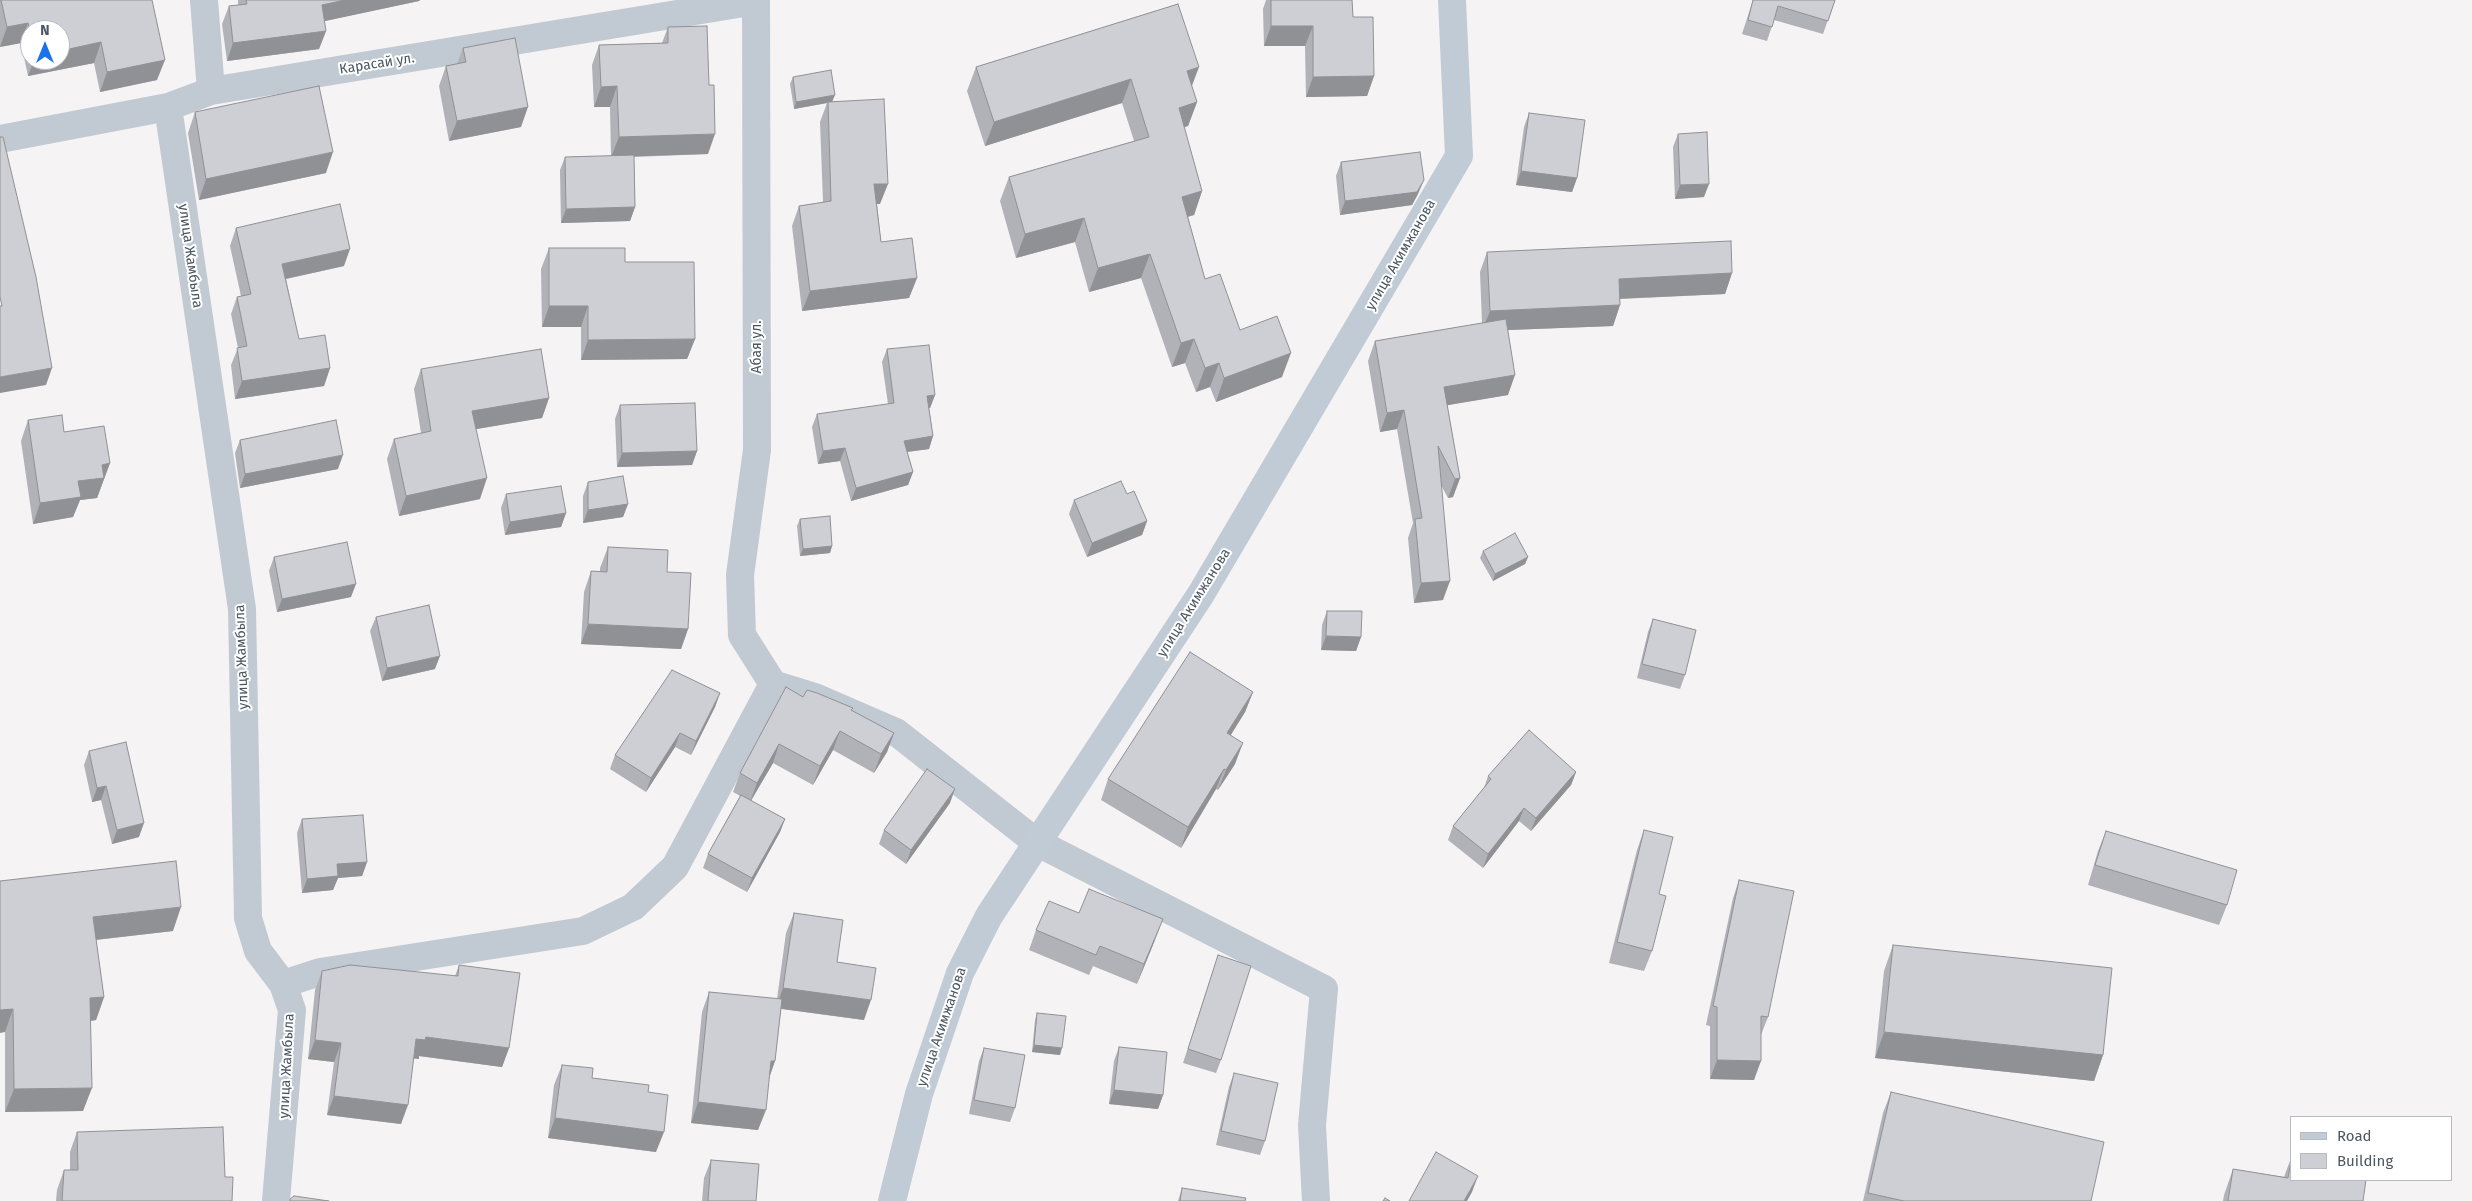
<!DOCTYPE html>
<meta charset="utf-8">
<style>
body{margin:0}
#map{position:relative;width:2472px;height:1201px;overflow:hidden;background:#f5f3f3;font-family:"Fira Sans",sans-serif}
canvas{display:block}
.legend{position:absolute;left:2290px;top:1116px;width:162px;height:65px;box-sizing:border-box;background:#fff;border:1px solid #b7bbc0;margin:0;padding:6px 9px;list-style:none;font-size:15px;color:#4a5661}
.legend li{display:flex;align-items:center;gap:10px;height:25px}
.legend b{width:25px;border:1px solid #b7bbc0}
.north{position:absolute;left:20px;top:20px;width:50px;height:50px;box-sizing:border-box;background:#fff;border:1px solid #b7bbc0;border-radius:50%;rotate:0deg;font-size:14px;font-weight:700;line-height:20px;text-align:center;color:#4a5661}
.north::after{content:'';display:block;margin:auto;width:18px;height:22px;background:#1a73e8;clip-path:polygon(50% 0,100% 100%,50% 72%,0 100%)}
</style>
<div id="map">
<canvas width="2472" height="1201"></canvas>
<ul class="legend">
<li><b style="height:6px;background:#c1cbd6"></b>Road</li>
<li><b style="height:14px;background:#cdcfd5"></b>Building</li>
</ul>
<div class="north">N</div>
</div>
<script>
const ctx = document.querySelector('canvas').getContext('2d');
ctx.lineJoin = 'round';
function poly(rows) {
  const path = new Path2D();
  for (const r of rows) {
    path.moveTo(r[0], r[1]);
    for (let i = 2; i < r.length; i += 2) path.lineTo(r[i], r[i + 1]);
  }
  return path;
}
function trace(path, color, width, dash) {
  ctx.strokeStyle = color;
  ctx.lineWidth = width;
  ctx.lineCap = dash ? 'butt' : 'round';
  ctx.setLineDash(dash || []);
  ctx.stroke(path);
}
function fillPath(path, color) {
  ctx.fillStyle = color;
  ctx.fill(path, 'evenodd');
}
function drawText(font, color, halo, rows, align = 'center') {
  ctx.font = font + ' "Fira Sans",sans-serif';
  ctx.lineWidth = 4;
  ctx.setLineDash([]);
  ctx.textBaseline = 'middle';
  ctx.strokeStyle = halo;
  ctx.fillStyle = color;
  for (const [text, x, y, turn = 0] of rows) {
    ctx.save();
    ctx.translate(x, y);
    ctx.rotate((+turn || 0) * Math.PI / 180);
    ctx.textAlign = isNaN(turn) ? turn : align;
    if (halo) ctx.strokeText(text, 0, 0);
    ctx.fillText(text, 0, 0);
    ctx.restore();
  }
}
const street = poly([
 [204,0,211,91],
 [756,0,757,450,740,575,742,635,773,684],
 [168,107,242,609,248,918,258,951,283,984,292,1010,276,1201],
 [0,139,168,107,211,91,756,1],
 [773,684,815,697,896,732,1036,842,1324,989,1312,1125,1316,1201],
 [283,984,320,972,583,931,633,907,675,867,773,684]
]);
const secondary = poly([
 [892,1201,919,1094,960,973,989,916,1201,594,1459,156,1452,0]
]);
const wall = poly([
 [0,0,152,0,157,80,100,92,94,63,28,76,21,43,0,47],
 [30,30,60,60,30,60],
 [238,0,420,0,419,1,324,21,326,31,319,49,227,61,222,24,229,6,238,5],
 [1266,0,1352,0,1353,17,1374,76,1367,96,1306,97,1305,46,1264,46,1263,9],
 [1753,0,1835,0,1823,34,1774,20,1767,41,1742,34],
 [1178,4,1192,86,1197,102,1188,126,1184,127,1202,191,1194,215,1188,217,1205,279,1240,330,1282,377,1216,402,1210,387,1196,392,1185,363,1172,367,1141,278,1089,292,1075,242,1016,258,1000,201,1009,177,1134,141,1122,103,985,146,967,91,976,67],
 [668,27,708,154,634,157,635,207,630,221,561,223,560,170,565,157,611,156,610,107,594,107,592,65,599,45,662,43],
 [463,48,521,127,449,141,439,86,446,66,457,64],
 [793,77,833,101,880,204,877,204,881,242,917,278,909,298,802,311,792,226,799,206,823,202,820,122,827,103,794,109,790,84],
 [195,112,326,173,199,200,188,133],
 [1529,113,1577,178,1572,192,1516,185,1524,127],
 [1678,134,1704,197,1675,199,1673,147],
 [1341,162,1418,194,1412,205,1340,215,1336,176],
 [236,228,344,266,286,279,299,339,330,368,324,386,235,399,231,365,238,348,231,314,237,297,241,296,230,246],
 [549,248,625,262,695,339,687,359,581,360,581,327,542,327,541,269],
 [1487,252,1732,273,1725,294,1620,299,1620,305,1613,326,1508,330,1508,395,1447,405,1460,478,1453,497,1448,498,1441,485,1443,600,1414,603,1408,538,1413,523,1397,429,1380,432,1368,361,1375,341,1482,323,1480,272],
 [887,349,935,395,930,408,929,408,933,436,929,449,907,452,913,472,908,485,851,501,840,461,818,464,812,427,817,414,888,404,882,362],
 [421,369,549,398,542,418,476,429,480,499,399,516,387,459,394,439,421,433,414,389],
 [620,405,697,451,692,465,617,467,615,419],
 [28,420,64,432,110,463,97,498,80,500,73,517,33,524,21,441],
 [240,440,338,469,240,488,235,453],
 [588,482,628,504,623,517,583,523,583,496],
 [506,494,566,513,561,527,505,535,501,508],
 [1127,494,1147,521,1142,535,1087,557,1069,514,1074,500],
 [800,519,832,546,830,553,800,556,797,526],
 [608,547,667,572,688,629,681,649,581,644,584,592,591,571,600,572,600,568],
 [1483,551,1528,557,1525,564,1493,581,1480,558],
 [274,557,351,597,277,612,269,571],
 [1327,611,1361,637,1356,651,1321,650,1322,625],
 [376,617,435,669,382,681,370,631],
 [1653,619,1685,675,1680,689,1637,678,1648,632],
 [1253,692,1245,712,1230,736,1235,764,1218,790,1216,789,1181,848,1101,800,1108,779],
 [720,693,715,707,691,755,675,747,646,792,610,769,615,755],
 [803,697,852,711,894,733,887,752,874,773,833,750,813,785,773,763,751,801,785,819,780,832,747,892,703,868,708,854,740,796,733,792,740,773],
 [89,751,139,837,112,844,101,800,92,802,84,765],
 [1576,772,1571,785,1531,831,1519,821,1483,868,1448,840,1453,826,1484,788,1488,776],
 [950,803,906,864,879,844,884,830],
 [302,819,367,862,362,876,338,878,333,890,302,893,297,833],
 [1644,830,1659,894,1652,951,1644,971,1609,963,1637,850],
 [2106,831,2227,905,2219,925,2088,885,2098,851],
 [1739,880,1768,1017,1761,1035,1754,1080,1710,1079,1710,1026,1706,1025,1733,898],
 [0,881,173,931,96,940,104,997,96,1020,91,1021,83,1111,5,1112,5,1032],
 [794,913,837,962,864,1020,781,1009,775,1061,769,1078,758,1130,691,1123,702,1012,709,992,777,999,786,933],
 [1079,913,1155,940,1137,984,1093,966,1089,975,1029,950,1036,930],
 [1893,945,2103,1055,2094,1081,1875,1058,1884,971],
 [1218,955,1221,1060,1216,1073,1183,1063],
 [459,965,509,1048,502,1067,419,1056,419,1059,413,1058,401,1124,327,1115,334,1062,308,1059,315,990,322,971,455,976],
 [1037,1013,1060,1055,1032,1052,1035,1020],
 [1119,1047,1163,1095,1158,1109,1109,1104,1114,1061],
 [984,1048,1015,1108,1010,1122,969,1114,979,1061],
 [562,1065,592,1078,648,1092,656,1152,548,1138,554,1085],
 [1234,1073,1265,1141,1260,1155,1216,1145,1229,1087],
 [1891,1092,2091,1201,1863,1201,1883,1113],
 [77,1132,225,1177,232,1201,56,1201,57,1190,64,1170,70,1170,70,1152],
 [2291,1158,2291,1180,2363,1201,2223,1201,2224,1195,2233,1169,2284,1177],
 [711,1160,756,1201,702,1201,704,1178],
 [1182,1188,1245,1201,1178,1201]
]);
const shadedWall = poly([
 [345,0,420,0,419,1,316,23,322,5],
 [28,23,21,43,0,47,7,27],
 [1271,26,1313,26,1305,46,1264,46],
 [326,31,319,49,227,61,233,43],
 [101,42,94,63,28,76,34,60,60,60,60,51],
 [165,60,157,80,100,92,107,72],
 [1199,67,1190,91,1187,71],
 [1374,76,1367,96,1306,97,1313,77],
 [1131,79,1122,103,985,146,994,122],
 [617,86,610,107,594,107,601,87],
 [835,95,832,102,828,102,827,103,794,109,796,102],
 [1197,102,1188,126,1170,131,1179,108],
 [528,107,521,127,449,141,457,121],
 [715,134,708,154,611,157,619,137],
 [333,152,326,173,199,200,206,179],
 [1521,171,1577,178,1572,192,1516,185],
 [1424,180,1418,194,1412,205,1340,215,1345,201],
 [874,184,888,184,880,204,867,204],
 [1709,184,1704,197,1675,199,1680,185],
 [1202,191,1194,215,1174,220,1182,197],
 [635,207,630,221,561,223,566,209],
 [1084,218,1075,242,1016,258,1025,234],
 [350,249,344,266,276,281,282,264],
 [1150,254,1141,278,1089,292,1098,268],
 [1732,273,1725,294,1612,299,1619,279],
 [917,278,909,298,802,311,810,291],
 [1620,305,1613,326,1482,331,1490,311],
 [549,306,588,306,581,327,542,327],
 [695,339,687,359,581,360,588,340],
 [1194,339,1185,363,1172,367,1181,343],
 [1291,353,1282,377,1216,402,1224,378],
 [1219,363,1210,387,1196,392,1205,368],
 [52,368,46,385,0,393,0,377],
 [330,368,324,386,235,399,242,381],
 [1515,375,1508,395,1437,407,1444,387],
 [935,395,930,408,922,409,927,396],
 [549,398,542,418,465,431,472,411],
 [1404,410,1397,429,1380,432,1387,413],
 [933,436,929,449,899,453,904,441],
 [845,448,840,461,818,464,823,451],
 [697,451,692,465,617,467,622,453],
 [343,455,338,469,240,488,245,474],
 [110,463,97,498,80,500,73,517,33,524,40,503,78,481,102,465],
 [913,472,908,485,851,501,856,488],
 [487,478,480,499,399,516,406,496],
 [1460,478,1453,497,1448,498,1455,479],
 [628,504,623,517,583,523,588,510],
 [566,513,561,527,505,535,510,522],
 [1147,521,1142,535,1087,557,1092,543],
 [832,546,830,553,800,556,803,549],
 [1528,557,1525,564,1493,581,1495,574],
 [1450,581,1443,600,1414,603,1421,583],
 [356,584,351,597,277,612,282,599],
 [588,624,688,629,681,649,581,644],
 [1326,636,1361,637,1356,651,1321,650],
 [440,656,435,669,382,681,387,668],
 [1253,692,1245,712,1219,754,1227,733],
 [720,693,715,707,691,755,696,741],
 [840,731,833,750,813,785,820,766],
 [680,733,675,747,646,792,651,778],
 [894,733,887,752,874,773,881,754],
 [1243,743,1235,764,1218,790,1226,770],
 [779,744,773,763,750,802,757,783],
 [1224,769,1216,789,1181,848,1188,827],
 [1576,772,1571,785,1531,831,1536,818],
 [106,786,101,800,92,802,97,788],
 [955,789,950,803,906,864,911,850],
 [1524,808,1519,821,1483,868,1488,854],
 [785,819,780,832,747,892,752,878],
 [144,823,139,837,112,844,117,830],
 [367,862,362,876,338,878,333,890,302,893,307,879,337,864],
 [181,907,173,931,85,941,93,917],
 [1163,919,1155,940,1137,984,1144,964],
 [783,988,871,1000,864,1020,776,1008],
 [104,997,96,1020,82,1022,90,998],
 [13,1009,5,1032,0,1033,0,1010],
 [1884,1032,2103,1055,2094,1081,1875,1058],
 [426,1037,509,1048,502,1067,419,1056,419,1059,409,1058,416,1039],
 [315,1040,341,1043,334,1062,308,1059],
 [1034,1045,1062,1048,1060,1055,1032,1052],
 [1717,1060,1761,1061,1754,1080,1710,1079],
 [771,1061,775,1061,768,1081],
 [92,1088,83,1111,5,1112,14,1089],
 [1114,1090,1163,1095,1158,1109,1109,1104],
 [334,1096,408,1105,401,1124,327,1115],
 [698,1102,766,1110,758,1130,691,1123],
 [555,1118,664,1132,656,1152,548,1138],
 [1478,1176,1472,1192,1467,1201,1464,1201]
]);
const building = poly([
 [1,0,152,0,165,60,107,72,101,42,60,51,60,30,30,30,30,32,28,23,7,27,1,0],
 [246,0,345,0,322,5,326,31,233,43,229,6,247,4,246,0],
 [1271,0,1352,0,1353,17,1373,17,1374,76,1313,77,1313,26,1271,26,1271,0],
 [1753,0,1835,0,1828,21,1778,6,1772,27,1748,20,1753,0],
 [1178,4,1199,67,1187,71,1197,102,1179,108,1202,191,1182,197,1205,279,1220,274,1240,330,1277,316,1291,353,1224,378,1219,363,1205,368,1194,339,1181,343,1150,254,1098,268,1084,218,1025,234,1009,177,1149,137,1131,79,994,122,976,67,1178,4],
 [707,26,709,85,714,85,715,134,619,137,617,86,601,87,599,45,668,43,668,27,707,26],
 [515,38,528,107,457,121,446,66,466,62,463,48,515,38],
 [831,70,835,95,796,102,793,77,831,70],
 [319,86,333,152,206,179,195,112,319,86],
 [884,99,888,184,874,184,881,242,912,238,917,278,810,291,799,206,831,201,828,102,884,99],
 [1529,113,1585,120,1577,178,1521,171,1529,113],
 [1707,132,1709,184,1680,185,1678,134,1707,132],
 [0,137,3,137,36,277,52,368,0,377,0,306,2,306,0,297,0,137],
 [1420,152,1424,180,1417,192,1345,201,1341,162,1420,152],
 [634,155,635,207,566,209,565,157,634,155],
 [340,204,350,249,282,264,299,339,325,335,330,368,242,381,237,348,247,346,237,297,251,294,236,228,340,204],
 [1731,241,1732,273,1619,279,1620,305,1490,311,1487,252,1731,241],
 [549,248,625,248,625,262,694,262,695,339,588,340,588,306,549,306,549,248],
 [1506,319,1515,375,1444,387,1460,478,1455,479,1438,446,1450,581,1421,583,1415,519,1422,518,1404,410,1387,413,1375,341,1506,319],
 [929,345,935,395,927,396,933,436,904,441,913,472,856,488,845,448,823,451,817,414,894,403,887,349,929,345],
 [541,349,549,398,472,411,487,478,406,496,394,439,431,431,421,369,541,349],
 [695,403,697,451,622,453,620,405,695,403],
 [62,415,64,432,104,426,110,463,102,465,104,478,78,481,81,497,40,503,28,420,62,415],
 [336,420,343,455,245,474,240,440,336,420],
 [623,476,628,504,588,510,588,482,623,476],
 [1121,481,1127,494,1134,491,1147,521,1092,543,1074,500,1121,481],
 [561,486,566,513,510,522,506,494,561,486],
 [830,516,832,546,803,549,800,519,830,516],
 [1515,533,1528,557,1495,574,1483,551,1515,533],
 [347,542,356,584,282,599,274,557,347,542],
 [608,547,668,550,667,572,691,573,688,629,588,624,591,571,607,572,608,547],
 [429,605,440,656,387,668,376,617,429,605],
 [1327,611,1362,611,1361,637,1326,636,1327,611],
 [1653,619,1696,630,1685,675,1642,664,1653,619],
 [1190,652,1253,692,1227,733,1243,743,1226,770,1224,769,1188,827,1108,779,1190,652],
 [672,670,720,693,696,741,680,733,651,778,615,755,672,670],
 [786,687,803,697,807,690,817,693,853,708,851,710,894,733,881,754,840,731,820,766,779,744,757,783,740,773,786,687],
 [1529,730,1576,772,1536,818,1524,808,1488,854,1453,826,1491,779,1488,776,1529,730],
 [126,742,144,823,117,830,106,786,97,788,89,751,126,742],
 [927,769,955,789,911,850,884,830,927,769],
 [741,795,785,819,752,878,708,854,741,795],
 [363,815,367,862,337,864,338,876,307,879,302,819,363,815],
 [1644,830,1673,837,1659,894,1666,896,1652,951,1617,942,1644,830],
 [2106,831,2237,870,2227,905,2095,865,2106,831],
 [176,861,181,907,93,917,104,997,90,998,92,1088,14,1089,13,1009,0,1010,0,881,176,861],
 [1739,880,1794,891,1768,1017,1761,1016,1761,1061,1717,1060,1717,1007,1713,1006,1739,880],
 [1089,889,1163,919,1144,964,1100,946,1096,955,1036,930,1049,901,1079,913,1089,889],
 [794,913,843,920,837,962,876,968,871,1000,783,988,794,913],
 [1893,945,2112,968,2103,1055,1884,1032,1893,945],
 [1218,955,1251,966,1221,1060,1188,1049,1218,955],
 [350,965,458,976,459,965,520,973,509,1048,426,1037,425,1040,416,1039,408,1105,334,1096,341,1043,315,1040,322,971,350,965],
 [709,992,782,999,775,1061,771,1061,766,1110,698,1102,709,992],
 [1037,1013,1066,1016,1062,1048,1034,1045,1037,1013],
 [1119,1047,1167,1052,1163,1095,1114,1090,1119,1047],
 [984,1048,1025,1055,1015,1108,974,1100,984,1048],
 [562,1065,593,1068,592,1078,649,1085,648,1092,668,1095,664,1132,555,1118,562,1065],
 [1234,1073,1278,1083,1265,1141,1221,1131,1234,1073],
 [1891,1092,2104,1142,2091,1201,1904,1201,1868,1193,1891,1092],
 [223,1127,225,1177,233,1177,232,1201,62,1201,64,1170,78,1170,77,1132,223,1127],
 [1436,1152,1478,1176,1464,1201,1409,1201,1436,1152],
 [711,1160,759,1164,756,1201,708,1201,711,1160],
 [2291,1162,2291,1180,2366,1180,2363,1201,2228,1201,2233,1169,2288,1178,2291,1162],
 [1182,1188,1246,1198,1245,1201,1180,1201,1182,1188],
 [294,1196,329,1201,290,1201,290,1199,294,1196],
 [1385,1198,1390,1201,1383,1201,1385,1198]
]);
const streetNames = [
 ["Карасай ул.",377,64,-9],
 ["улица Акимжанова",1401,255,-60],
 ["улица Жамбыла",190,256,82],
 ["Абая ул.",757,347,-90],
 ["улица Акимжанова",1194,603,-58],
 ["улица Жамбыла",242,657,-92],
 ["улица Акимжанова",942,1027,-71],
 ["улица Жамбыла",287,1066,-87]
];
trace(street, '#c1cad2', 28);
trace(secondary, '#c1cbd6', 28);
fillPath(wall, '#b0b2b7');
fillPath(shadedWall, '#909195');
fillPath(building, '#cdcfd5');
trace(building, '#909195', 1);
drawText('14px', '#4a5661', '#fff', streetNames);
</script>
